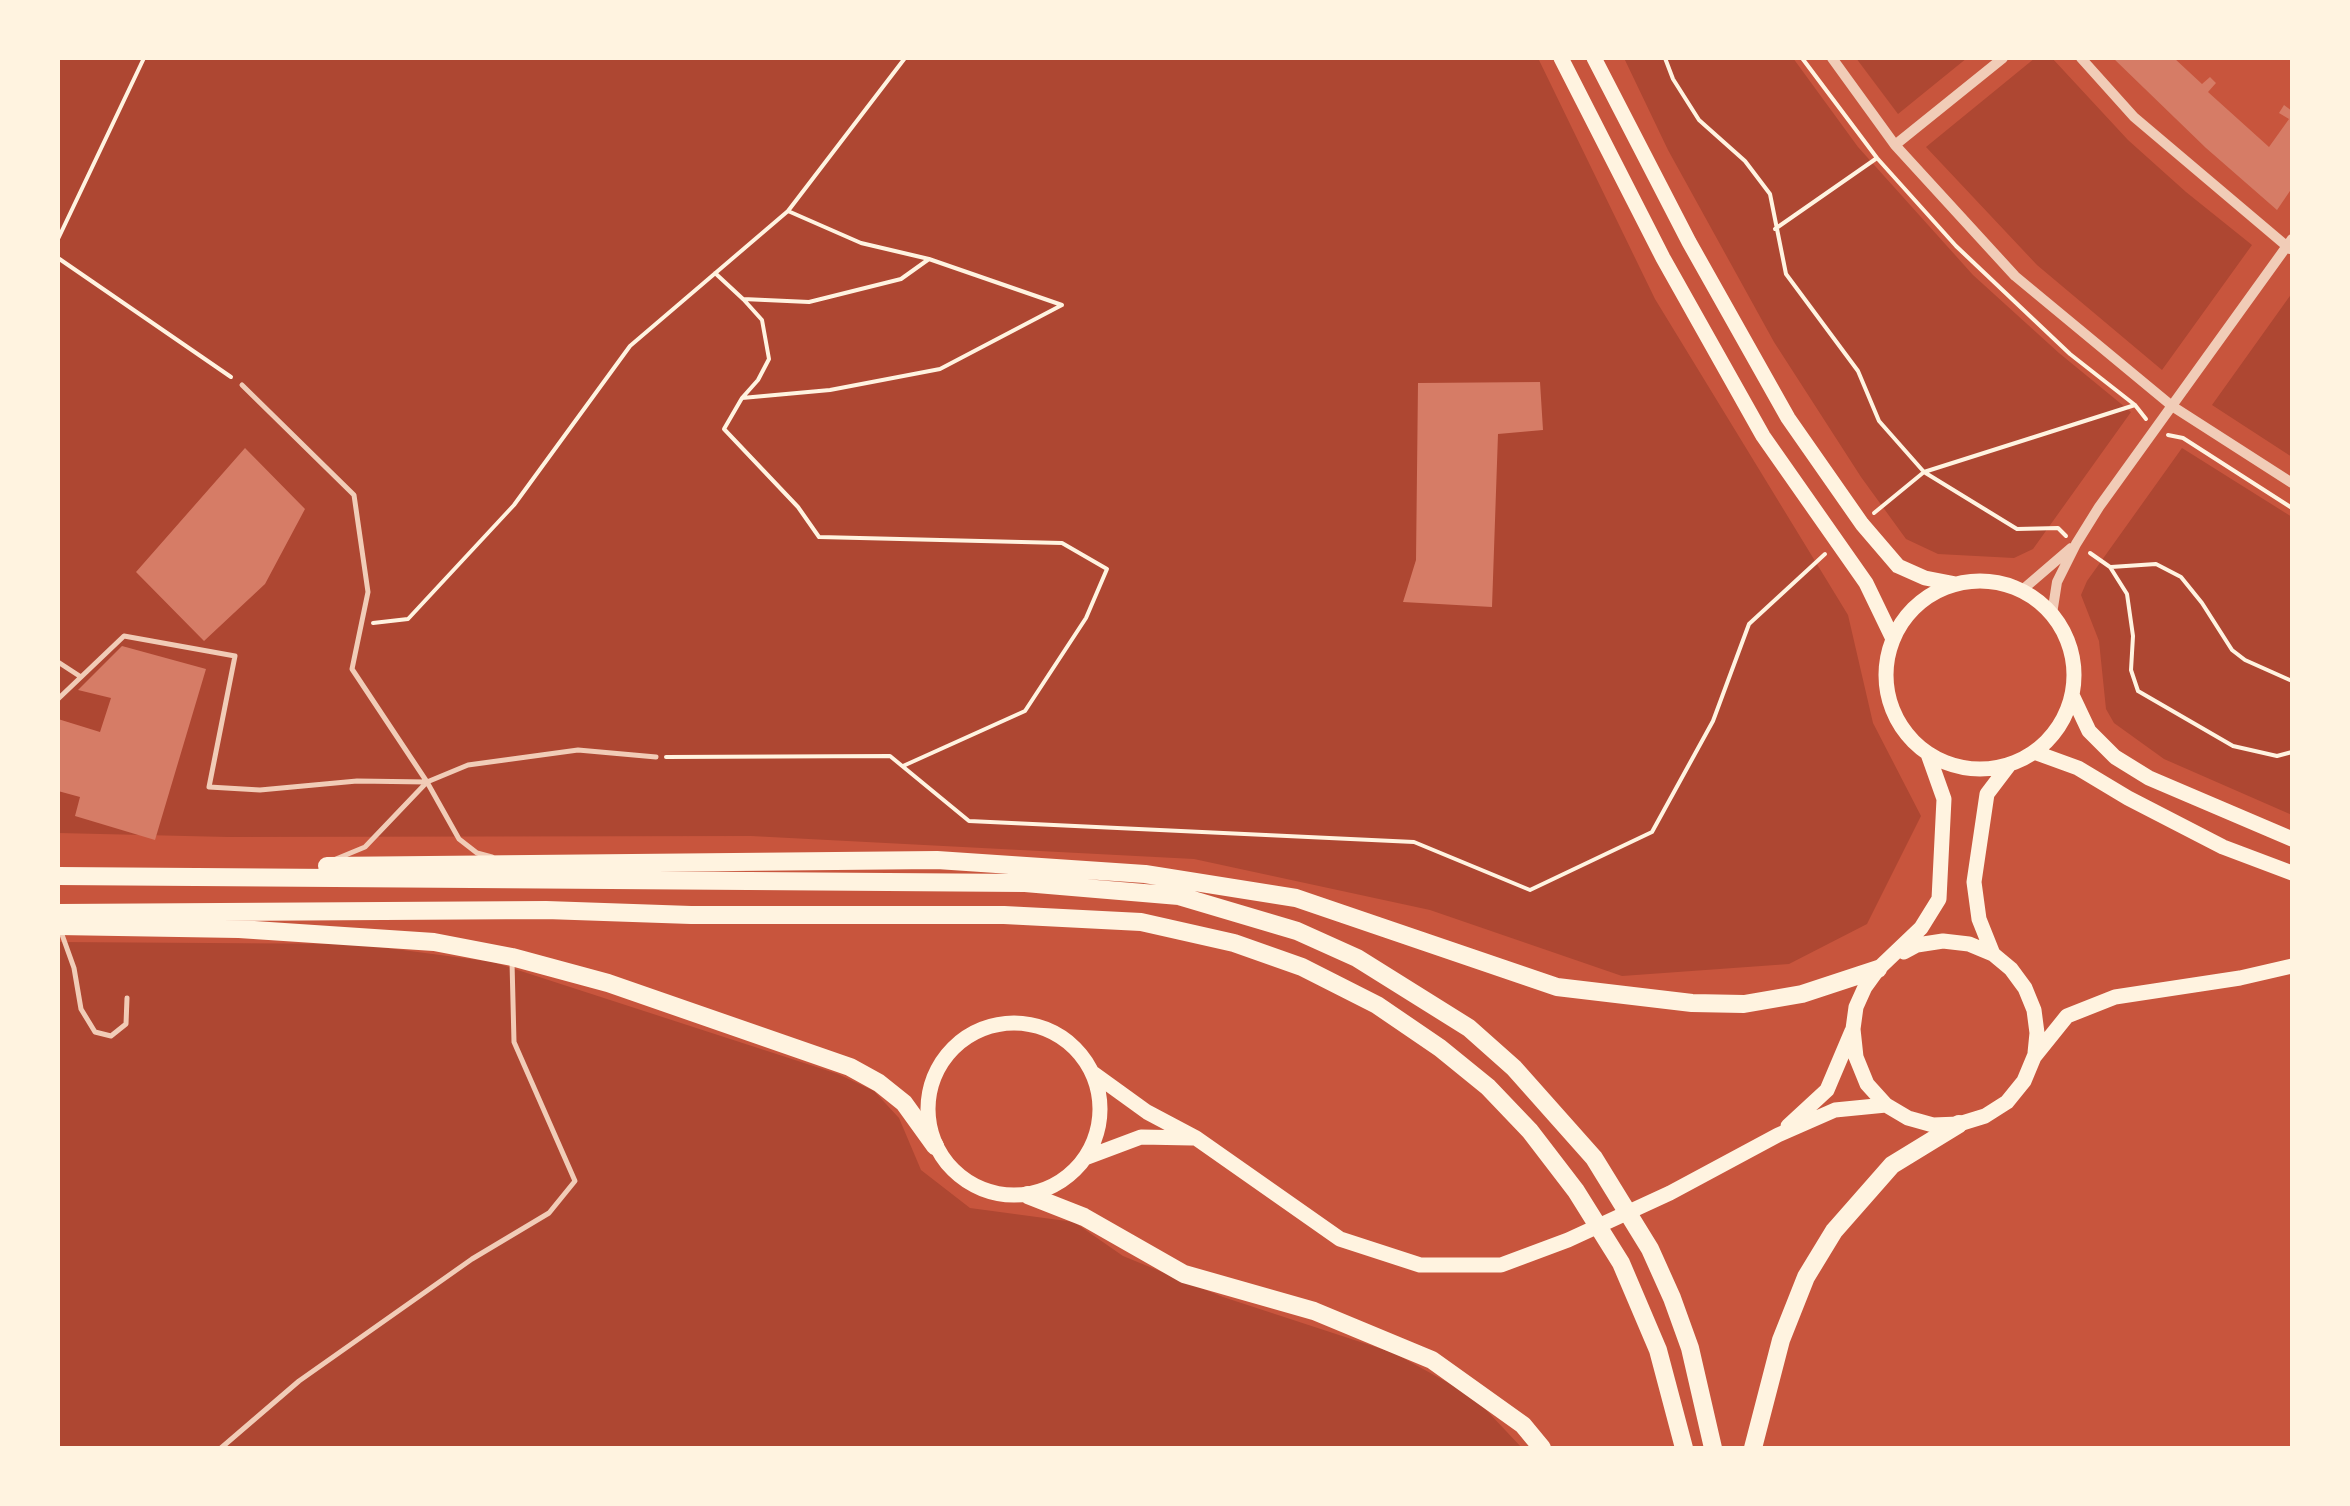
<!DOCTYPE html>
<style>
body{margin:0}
#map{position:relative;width:2350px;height:1506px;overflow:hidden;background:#c8553d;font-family:"Varela Round",sans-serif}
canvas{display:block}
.frame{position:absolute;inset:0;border:60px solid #fff3e0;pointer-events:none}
</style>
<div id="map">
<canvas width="2350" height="1506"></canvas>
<div class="frame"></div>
</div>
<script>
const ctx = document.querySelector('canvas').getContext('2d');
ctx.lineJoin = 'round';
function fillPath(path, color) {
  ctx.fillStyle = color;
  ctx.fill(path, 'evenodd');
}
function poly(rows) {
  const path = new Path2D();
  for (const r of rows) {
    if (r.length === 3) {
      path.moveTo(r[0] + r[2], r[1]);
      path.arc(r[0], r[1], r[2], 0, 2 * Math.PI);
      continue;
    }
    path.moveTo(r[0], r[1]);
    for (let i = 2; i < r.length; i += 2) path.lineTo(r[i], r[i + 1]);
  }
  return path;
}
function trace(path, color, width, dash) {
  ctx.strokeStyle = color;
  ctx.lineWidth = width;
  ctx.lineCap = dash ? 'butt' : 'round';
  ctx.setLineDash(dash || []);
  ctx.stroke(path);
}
const green = poly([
 [58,58,1538,58,1655,299,1848,615,1873,723,1921,816,1867,924,1789,964,1622,976,1430,910,1194,859,751,836,228,837,58,833],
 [1624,58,1793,58,1858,147,1973,275,2059,353,2131,412,2033,549,2014,558,1938,554,1906,539,1861,477,1774,342,1668,150],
 [1856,58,1967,58,1898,114],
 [2035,58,2052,58,2128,140,2186,192,2252,245,2162,370,2037,265,1926,147],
 [2292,293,2292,457,2212,405],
 [2182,448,2292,517,2292,815,2164,759,2114,723,2106,709,2099,641,2081,595,2087,581],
 [58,942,357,944,493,962,838,1074,874,1091,899,1118,921,1170,970,1208,1074,1222,1123,1256,1223,1297,1394,1353,1474,1397,1522,1448,58,1448]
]);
const building = poly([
 [2113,58,2174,58,2202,84,2210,77,2216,83,2208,92,2269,147,2289,119,2279,113,2284,105,2292,111,2292,188,2277,210,2206,148],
 [1540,382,1543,430,1498,434,1492,607,1403,602,1416,560,1418,383],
 [245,448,305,509,265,584,204,641,136,572],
 [122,646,206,669,155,840,75,816,80,797,58,791,58,719,100,732,111,698,78,690]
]);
const path = poly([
 [1665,58,1673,79,1699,120,1745,161,1770,194,1786,274,1858,371,1879,421,1924,472,2017,529,2058,528,2066,536],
 [1802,58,1877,158,1956,246,2070,354,2135,405,2146,419],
 [788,211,861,243,929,259,1062,305,940,369,830,390,742,398,724,429,798,507,819,537,1062,543,1107,569,1086,618,1025,711,903,766],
 [1775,229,1877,158],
 [58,239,144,58],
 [58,258,231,377],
 [715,273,743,299,809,302,901,279,929,259],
 [742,398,758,380,769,359,762,320,744,300],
 [2168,435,2183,438,2292,508],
 [1874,513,1924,472,2135,405],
 [2090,553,2110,567,2127,594,2133,636,2131,670,2138,691,2233,746,2277,756,2292,752],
 [2111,567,2156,564,2181,577,2202,603,2232,650,2245,660,2292,681],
 [373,623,408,619,514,505,630,346,788,211,905,58],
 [666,757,890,756,969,821,1414,842,1530,890,1652,832,1713,721,1749,624,1825,554]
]);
const service = poly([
 [242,385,354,495,368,592,352,669,427,782],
 [58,662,81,677],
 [58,699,124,636,235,656,209,787,260,790,357,781,427,782,468,765,578,750,656,757],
 [336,859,365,847,427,782,459,839,477,853,492,857],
 [60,929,74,968,81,1009,95,1032,111,1036,126,1024,127,998],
 [221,1448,299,1381,472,1259,549,1213,575,1181,514,1042,512,962]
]);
const minor = poly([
 [1832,58,1895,145,2015,276,2172,406,2292,483],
 [2081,58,2134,117,2290,249],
 [1895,145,2003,58],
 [2021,591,2071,548],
 [2052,614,2057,582,2076,544,2099,507,2292,239]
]);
const primary = poly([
 [1561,58,1663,258,1763,436,1866,583,1893,639],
 [1594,58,1689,242,1788,418,1862,524,1898,566,1925,578,1956,584],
 [1980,675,94],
 [2072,695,2089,731,2115,757,2149,778,2292,839],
 [2034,752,2078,768,2128,798,2223,847,2292,873],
 [1928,754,1944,799,1939,899,1921,928,1878,969,1865,987,1856,1007,1853,1029,1856,1057,1867,1084,1886,1105,1908,1118,1933,1125,1959,1124,1985,1116,2007,1102,2024,1081,2034,1057,2067,1016,2115,997,2240,978,2292,966],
 [1904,952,1917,945,1943,941,1969,944,1993,954,2011,969,2025,988,2034,1010,2037,1033,2035,1053],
 [1993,954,1979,919,1974,882,1987,794,2009,765],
 [1014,1109,86],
 [1093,1073,1147,1112,1196,1138,1340,1239,1420,1265,1501,1265,1568,1240,1670,1193,1778,1135,1835,1110,1886,1105],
 [1788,1126,1827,1090,1852,1031],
 [1085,1158,1141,1137,1192,1138]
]);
const trunk = poly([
 [327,866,937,860,1145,874,1296,898,1557,987,1692,1003,1744,1004,1802,994,1878,969],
 [58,876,1025,883,1179,896,1297,931,1357,958,1469,1028,1514,1068,1594,1158,1650,1249,1672,1298,1690,1348,1713,1448],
 [58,913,546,910,691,915,1004,915,1141,922,1234,943,1302,967,1377,1005,1440,1048,1488,1087,1530,1131,1576,1191,1621,1263,1658,1350,1684,1448],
 [58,926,239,929,434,942,512,957,608,983,850,1067,879,1083,904,1103,935,1146],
 [1028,1195,1084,1217,1184,1274,1314,1311,1432,1360,1523,1425,1542,1448],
 [1753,1448,1781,1340,1806,1277,1834,1231,1892,1165,1959,1124]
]);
fillPath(green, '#ae4732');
fillPath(building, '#d67c66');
trace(path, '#fff3e0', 4);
trace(service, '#f1ccb7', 5);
trace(minor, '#f1ccb7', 10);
trace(primary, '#fff3e0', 15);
trace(trunk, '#fff3e0', 18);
</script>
